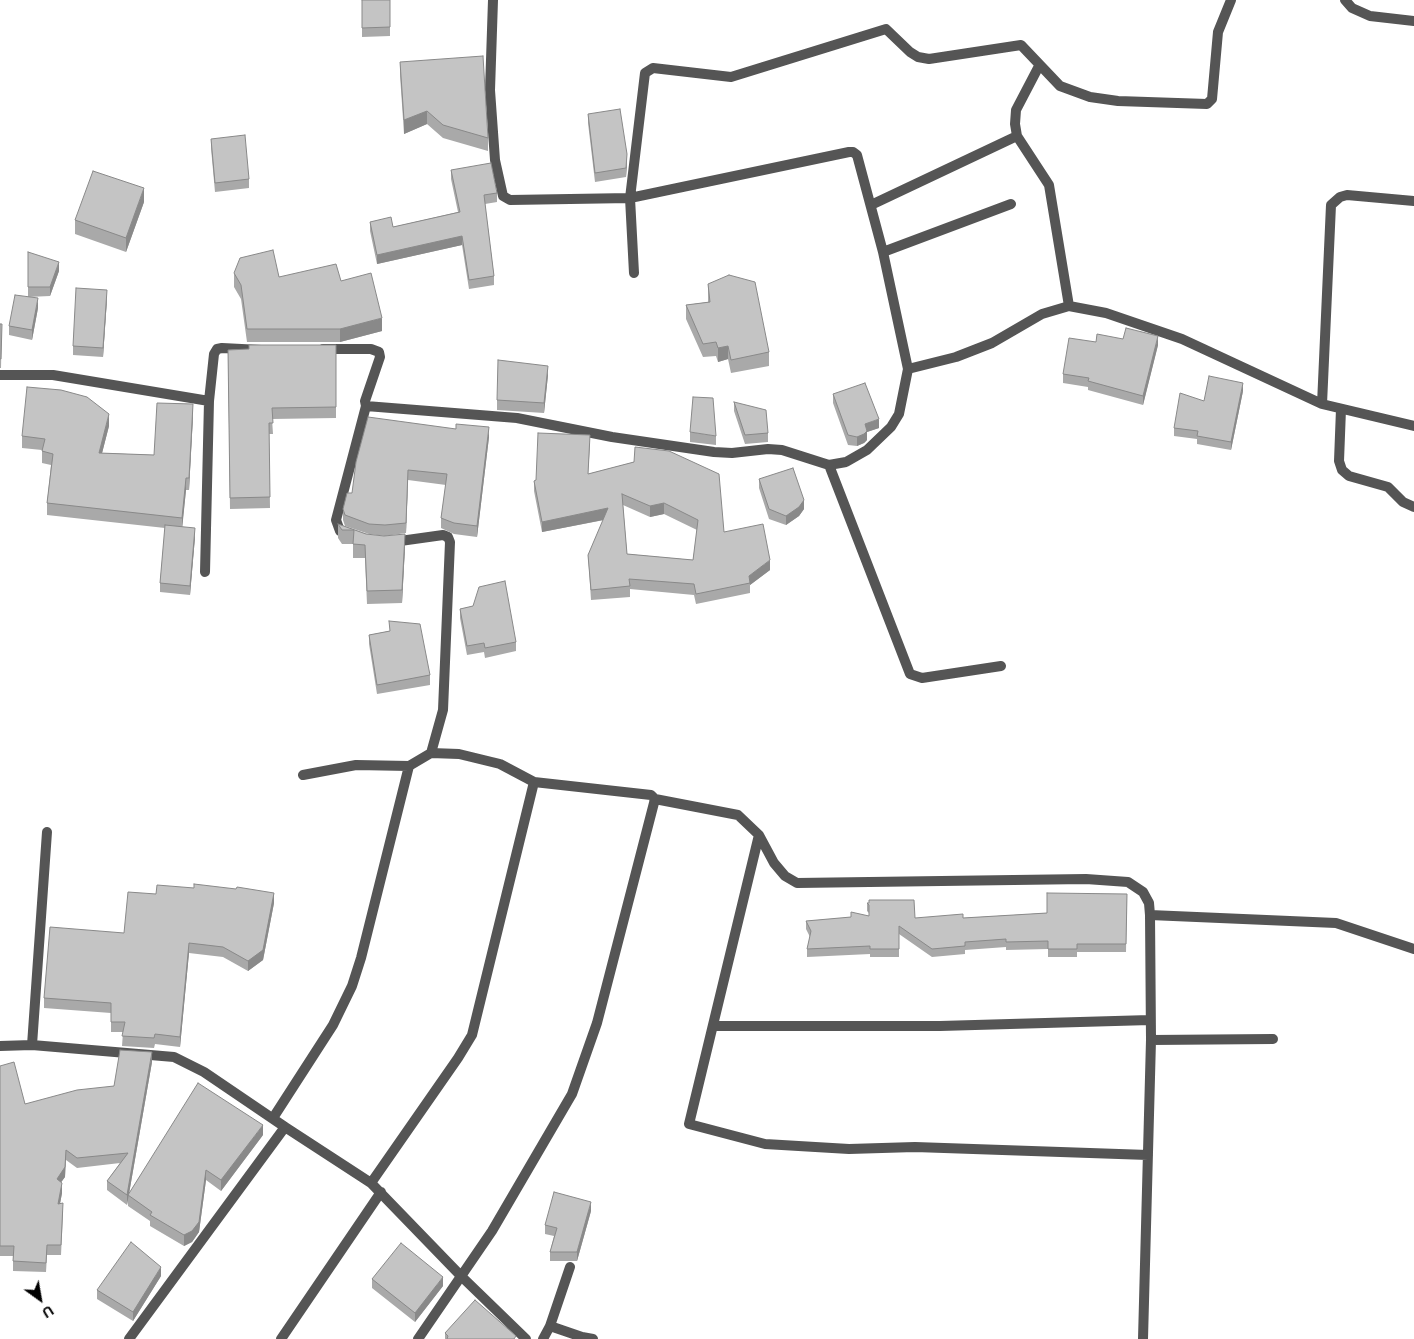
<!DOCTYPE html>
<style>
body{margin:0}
#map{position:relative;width:1414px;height:1339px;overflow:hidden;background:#fff;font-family:Arial,sans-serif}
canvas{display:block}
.north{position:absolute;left:15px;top:1274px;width:50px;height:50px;-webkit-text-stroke:4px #fff;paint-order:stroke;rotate:148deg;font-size:14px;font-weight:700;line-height:20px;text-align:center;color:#000}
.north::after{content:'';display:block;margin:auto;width:18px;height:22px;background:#000;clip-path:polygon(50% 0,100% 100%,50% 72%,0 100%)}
</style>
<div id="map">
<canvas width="1414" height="1339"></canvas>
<div class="north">U</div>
</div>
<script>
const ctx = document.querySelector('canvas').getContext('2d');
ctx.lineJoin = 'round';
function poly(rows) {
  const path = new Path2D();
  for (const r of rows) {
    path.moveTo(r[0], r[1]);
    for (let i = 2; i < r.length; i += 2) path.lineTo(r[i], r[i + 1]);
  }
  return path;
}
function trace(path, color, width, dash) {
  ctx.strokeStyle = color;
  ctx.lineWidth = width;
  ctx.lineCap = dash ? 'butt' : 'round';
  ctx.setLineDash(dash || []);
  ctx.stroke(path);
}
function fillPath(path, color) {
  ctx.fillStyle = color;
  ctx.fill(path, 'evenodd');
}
const street = poly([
 [493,0,490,90,495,160,503,196,510,200,630,198,634,273],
 [1345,0,1352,8,1370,16,1414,21],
 [1039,66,1016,110,1015,124,1017,136,1049,185,1069,306],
 [871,205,1017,136],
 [883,252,1011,204],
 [323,349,371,349,379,352,380,357,365,401,366,406,336,520,340,531,350,535],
 [908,369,956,357,992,343,1042,314,1069,306,1106,313,1182,339,1322,404,1331,205,1340,197,1347,195,1414,201],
 [0,375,53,375,209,401],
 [1322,404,1414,426],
 [366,406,517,418,612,437,714,452,732,453,768,449,782,450,829,465,846,462,867,450,891,427,899,414,908,369,883,252,857,155,853,152,849,152,630,198,645,73,653,68,731,77,886,29,910,52,918,57,929,59,1021,45,1060,86,1090,97,1118,101,1207,104,1212,99,1218,32,1231,0],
 [1341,409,1339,461,1342,470,1349,476,1388,487,1403,502,1414,507],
 [829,465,910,674,922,678,1001,666],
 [393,542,443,535,448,537,450,542,443,710,431,753],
 [205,572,209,401,214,354,217,349,222,348,261,350],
 [303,775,356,765,409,766],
 [759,835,689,1124,765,1144,849,1149,915,1147,1148,1155],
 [1150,915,1336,923,1414,949],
 [713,1026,940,1026,1150,1020],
 [1151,1040,1273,1039],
 [32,1045,47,832],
 [0,1046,32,1045,174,1057,204,1072,285,1127,129,1339],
 [273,1118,333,1025,352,986,361,958,409,766,431,753,459,754,500,764,534,782,651,795,655,799,738,815,759,835,774,863,785,876,797,883,1086,879,1128,882,1143,892,1149,903,1150,915,1151,1040,1143,1339],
 [285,1127,371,1183,461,1276,526,1339],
 [371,1183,458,1058,472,1035,534,782],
 [550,1326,582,1337,593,1339],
 [281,1339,381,1192],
 [418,1339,492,1231,572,1094,597,1023,655,799],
 [543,1339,550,1326,570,1267]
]);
const wall = poly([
 [362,0,390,0,390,36,362,37],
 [400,62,488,138,488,151,443,138,427,124,404,134,400,75],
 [588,114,627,163,626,177,595,182,588,123],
 [211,139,249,179,249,188,215,192,211,148],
 [451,170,497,193,497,202,485,204,494,276,494,285,469,289,462,245,377,264,370,231,370,222,393,227,458,212,451,179],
 [144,202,126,252,75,234,75,220],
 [28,252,59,271,50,296,28,297],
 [234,273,279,277,341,281,382,331,340,342,247,342,241,299,234,287],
 [708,284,769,352,769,366,731,373,728,359,718,362,716,356,703,357,686,319,686,305,708,302],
 [107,299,103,357,73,355,73,346],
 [38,308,32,340,9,335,9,326],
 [0,324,2,324,1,368,0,368],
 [1096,342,1158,345,1143,405,1088,390,1088,387,1063,383,1063,374],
 [249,345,336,345,336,418,272,419,273,434,269,434,270,508,230,509,228,350,249,349],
 [548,375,544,413,497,410,497,400],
 [1243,391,1231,450,1197,444,1197,439,1174,436,1174,428],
 [833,394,879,428,867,432,867,440,864,443,857,446,848,445,833,403],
 [734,402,768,433,768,442,745,444,734,411],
 [193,416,189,490,186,490,182,527,195,537,190,595,160,592,160,583,165,528,47,515,47,503,51,465,42,463,42,450,22,448,22,436,109,426,102,453,154,455],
 [456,429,489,437,477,537,454,534,441,528,441,518,446,485,408,480,406,533,385,536,369,534,345,526,343,520,343,509,352,493],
 [690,432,716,436,716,445,690,442],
 [590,445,588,474,634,462,770,570,750,585,750,593,696,604,694,595,630,589,630,597,591,600,588,555,604,520,542,532,534,491,534,481,536,480],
 [623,505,650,517,664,514,697,530,693,560,627,554],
 [759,479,804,509,799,516,786,525,769,519,759,488],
 [338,524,405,547,402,603,367,604,365,558,353,558,353,544,342,544,338,538],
 [473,606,516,642,516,651,485,658,484,652,467,655,460,618,460,609],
 [389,631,430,675,430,685,377,694,369,644,369,635],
 [1127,894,1126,952,1077,952,1077,957,1048,957,1048,949,1006,950,1006,947,965,950,965,954,932,957,899,934,899,957,870,957,870,954,807,957,807,949,810,937,806,929,806,921,869,916,869,913,867,911,867,903,915,918,963,918,1047,913],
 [274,903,263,960,248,971,223,957,189,953,180,1047,155,1044,154,1048,122,1046,123,1032,111,1032,111,1013,44,1008,44,998,124,933],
 [152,1062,129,1194,263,1135,221,1191,206,1180,199,1232,192,1242,184,1246,150,1226,150,1221,128,1206,128,1199,127,1205,107,1190,107,1181,120,1163,77,1168,66,1160,65,1177,61,1182,62,1193,60,1204,63,1213,61,1255,47,1255,46,1272,13,1271,13,1256,0,1256,0,1066,25,1104,114,1086],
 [591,1211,577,1261,550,1261,550,1252,554,1236,545,1234,545,1225],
 [161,1276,133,1321,97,1299,97,1290],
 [372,1279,443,1286,415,1322,372,1288],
 [445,1333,516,1339,445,1339]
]);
const shadedWall = poly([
 [427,111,427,124,404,134,404,120],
 [627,154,627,163,626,177,626,168],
 [144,188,144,202,126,252,126,238],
 [462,236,462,245,377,264,377,255],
 [59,262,59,271,50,296,50,287],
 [107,290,107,299,103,357,103,348],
 [38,298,38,308,32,340,32,330],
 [382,318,382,331,340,342,340,329],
 [1158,336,1158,345,1143,405,1143,396],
 [728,346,728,359,718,362,718,348],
 [548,366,548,375,544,413,544,403],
 [1243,383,1243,391,1231,450,1231,442],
 [193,404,193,416,189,490,189,478],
 [109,414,109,426,99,465,99,453],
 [879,419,879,428,867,432,867,440,864,443,857,446,857,437,865,424],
 [489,427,489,437,477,537,477,526],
 [408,470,408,480,406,533,406,523],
 [186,478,186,490,182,530,182,518],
 [804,500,804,509,799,516,786,525,786,516],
 [664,503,664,514,650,517,650,506],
 [608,508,608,519,542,532,542,522],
 [195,528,195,537,190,595,190,586],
 [405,534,405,547,402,603,402,590],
 [770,560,770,570,750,585,749,576],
 [274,893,274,903,263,960,248,971,248,961],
 [189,943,189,953,180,1047,180,1037],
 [152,1052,152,1062,127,1205,127,1195],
 [263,1125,263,1135,221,1191,221,1180],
 [66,1150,65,1177,57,1188,57,1179],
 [206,1170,206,1180,199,1232,192,1242,184,1246,184,1235],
 [62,1183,62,1193,58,1214,58,1204],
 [591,1202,591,1211,577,1261,577,1252],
 [161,1267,161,1276,133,1321,133,1312],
 [443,1277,443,1286,415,1322,415,1313]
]);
const building = poly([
 [362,0,390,0,390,27,362,28,362,0],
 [483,56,488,138,443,125,427,111,404,120,400,62,483,56],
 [620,109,627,154,626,168,595,173,588,114,620,109],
 [245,135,249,179,215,183,211,139,245,135],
 [491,163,497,193,484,195,494,276,469,280,462,236,377,255,370,222,391,217,393,227,460,212,451,170,491,163],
 [93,171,144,188,126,238,75,220,93,171],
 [273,250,279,277,336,264,341,281,371,273,382,318,340,329,247,329,241,285,234,273,240,258,273,250],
 [28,252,59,262,50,287,28,287,28,252],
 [729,275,755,282,769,352,731,360,728,346,718,348,716,342,703,344,686,305,710,302,708,284,729,275],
 [76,288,107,290,103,348,73,346,76,288],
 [15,295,38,298,32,330,9,326,15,295],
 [0,324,2,324,1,359,0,359,0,324],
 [1126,328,1158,336,1143,396,1088,381,1089,378,1063,374,1069,338,1096,342,1097,334,1123,339,1126,328],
 [249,345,336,345,336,407,272,408,273,423,269,423,270,497,230,498,228,350,249,349,249,345],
 [498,360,548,366,544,403,497,400,498,360],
 [1209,376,1243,383,1231,442,1197,436,1198,431,1174,428,1180,393,1204,401,1209,376],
 [865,383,879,419,865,424,867,431,864,434,857,437,848,435,833,394,865,383],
 [27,387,61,390,87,397,109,414,99,453,154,455,157,403,193,404,189,478,186,478,182,518,47,503,53,454,42,451,45,439,22,436,27,387],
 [693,397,713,398,716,436,690,432,693,397],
 [734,402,766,410,768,433,745,435,734,402],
 [368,417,456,429,456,424,489,427,477,526,454,523,441,518,447,474,408,470,406,523,385,525,369,524,345,515,343,509,347,493,352,493,356,462,368,417],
 [538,433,590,435,588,474,634,462,635,447,669,451,719,474,724,532,763,524,770,560,749,576,750,583,696,594,694,584,629,579,630,586,591,590,588,555,608,508,542,522,534,481,536,480,538,433],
 [622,494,650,506,664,503,698,520,693,560,627,554,622,494],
 [793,468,804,500,799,507,786,516,769,509,759,479,793,468],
 [338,524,366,534,384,536,405,534,402,590,367,591,365,545,353,544,354,530,342,530,338,524],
 [165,525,195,528,190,586,160,583,165,525],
 [505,581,516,642,485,648,484,643,467,646,460,609,473,606,479,587,505,581],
 [389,621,420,624,430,675,377,685,369,635,390,631,389,621],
 [194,884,236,889,237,887,274,893,263,950,248,961,223,947,189,943,180,1037,155,1034,154,1038,122,1036,125,1022,111,1022,111,1003,44,998,50,927,124,933,128,892,156,894,157,885,194,888,194,884],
 [1047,893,1127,894,1126,944,1077,944,1077,949,1048,949,1048,941,1006,942,1006,939,965,942,965,946,932,949,899,926,899,949,870,949,870,946,807,949,811,931,806,921,851,917,851,912,869,916,869,905,867,903,869,903,869,900,914,900,915,918,963,914,963,918,1047,913,1047,893],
 [120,1050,152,1052,127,1195,107,1181,128,1153,77,1158,66,1150,65,1167,57,1179,62,1183,58,1204,63,1203,61,1245,47,1245,46,1263,13,1261,14,1246,0,1246,0,1066,14,1062,25,1104,77,1090,114,1086,120,1050],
 [198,1083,263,1125,221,1180,206,1170,199,1222,192,1231,184,1235,150,1215,152,1212,128,1195,198,1083],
 [554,1192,591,1202,577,1252,550,1252,557,1228,545,1225,554,1192],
 [131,1242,161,1267,133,1312,97,1290,131,1242],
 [401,1243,443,1277,415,1313,372,1279,401,1243],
 [475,1300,516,1336,514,1339,447,1339,448,1336,445,1333,475,1300]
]);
trace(street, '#555', 10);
fillPath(wall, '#a9a9a9');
fillPath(shadedWall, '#898989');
fillPath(building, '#c4c4c4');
trace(building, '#898989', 1);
</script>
